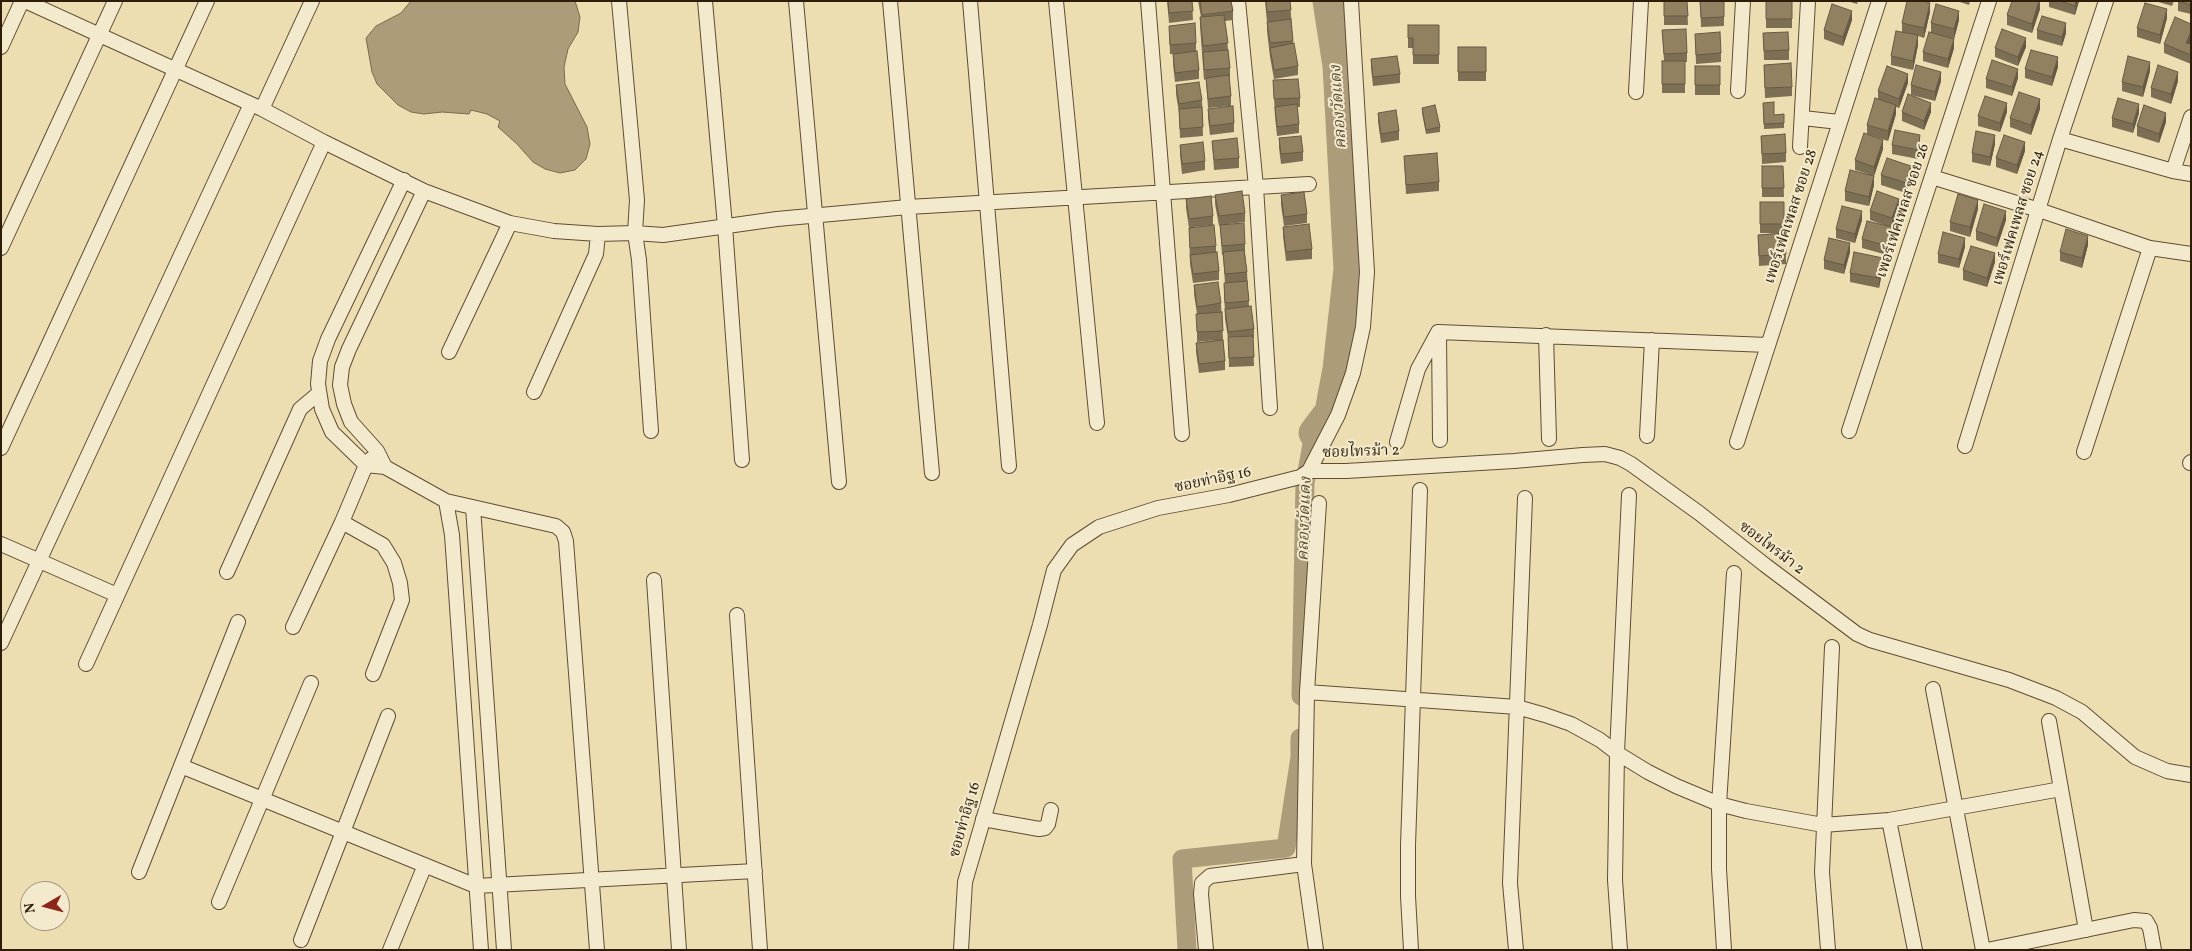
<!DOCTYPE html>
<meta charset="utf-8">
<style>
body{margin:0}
#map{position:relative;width:2192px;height:951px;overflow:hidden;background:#eddeb2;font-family:Vollkorn,serif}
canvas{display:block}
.frame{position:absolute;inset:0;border:2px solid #2e1d09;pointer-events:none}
.north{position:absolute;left:20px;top:881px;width:50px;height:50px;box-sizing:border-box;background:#f3eacd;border:1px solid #a4987f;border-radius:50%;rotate:262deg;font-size:14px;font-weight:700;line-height:20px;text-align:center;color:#2e1d09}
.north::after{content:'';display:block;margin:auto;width:18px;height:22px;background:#8f2418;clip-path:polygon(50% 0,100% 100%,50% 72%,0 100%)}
</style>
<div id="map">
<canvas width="2192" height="951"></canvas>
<div class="frame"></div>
<div class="north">N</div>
</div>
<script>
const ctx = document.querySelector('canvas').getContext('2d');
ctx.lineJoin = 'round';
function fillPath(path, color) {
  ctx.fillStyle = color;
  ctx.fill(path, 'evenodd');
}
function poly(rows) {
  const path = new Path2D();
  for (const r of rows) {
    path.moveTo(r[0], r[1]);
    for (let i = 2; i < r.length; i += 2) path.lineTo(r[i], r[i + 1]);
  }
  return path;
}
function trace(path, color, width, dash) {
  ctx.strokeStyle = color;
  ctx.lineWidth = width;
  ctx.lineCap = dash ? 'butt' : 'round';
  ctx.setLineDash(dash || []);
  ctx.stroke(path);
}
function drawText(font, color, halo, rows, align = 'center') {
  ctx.font = font + ' Vollkorn,"Noto Serif Thai",serif';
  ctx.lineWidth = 4;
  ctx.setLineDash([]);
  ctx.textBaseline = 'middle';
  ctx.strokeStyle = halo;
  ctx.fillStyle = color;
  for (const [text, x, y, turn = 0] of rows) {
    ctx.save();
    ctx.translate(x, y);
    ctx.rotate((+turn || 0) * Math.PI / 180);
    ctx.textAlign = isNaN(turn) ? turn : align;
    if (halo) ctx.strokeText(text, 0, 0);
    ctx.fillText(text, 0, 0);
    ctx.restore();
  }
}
const water = poly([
 [411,1,575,1,580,17,578,32,568,49,564,67,565,84,587,127,590,144,586,159,575,170,560,173,545,169,533,162,517,144,498,127,500,121,487,114,471,110,469,114,442,112,424,114,411,112,398,105,377,84,372,72,366,38,376,26,401,13,411,1]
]);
const canal = poly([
 [1301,696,1305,483,1314,433],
 [1187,950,1182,859,1286,848,1300,757,1300,738]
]);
const river = poly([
 [1314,433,1330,412,1338,369,1349,269,1338,66,1328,1]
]);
const street = poly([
 [25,1,262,109,324,142,424,191,510,223,554,231,598,234,635,233,663,235,777,219,908,207,1309,184],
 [619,1,637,200,635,233,639,260,651,431],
 [705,1,725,226,742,460],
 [796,1,839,482],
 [890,1,932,473],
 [970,1,1009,466],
 [1056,1,1097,423],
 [1148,1,1182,434],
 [1238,1,1256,187,1270,408],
 [1,47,22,1],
 [1738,91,1743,1],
 [1636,92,1641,1],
 [262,109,312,1],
 [1803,118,1839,122],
 [2060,139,2173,171,2191,174],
 [1800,147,1808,1],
 [2173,171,2191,117],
 [1932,177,2039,210,2150,248,2191,254],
 [404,180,328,339,320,361,318,384,322,409,332,432,366,465,385,467,446,501,556,526,563,532,566,541,597,950],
 [1,248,115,1],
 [1439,333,1440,440],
 [1546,335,1549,439],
 [449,352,510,223],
 [534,392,596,254,598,234],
 [1849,431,1989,1],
 [1647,436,1652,340],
 [1397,442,1418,369,1438,332,1768,345],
 [1737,442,1879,1],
 [1965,446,2060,139,2106,1],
 [1,448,207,1],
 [2084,452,2150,248],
 [2190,463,2191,462],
 [385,467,377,451,351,422,344,404,340,385,342,367,349,349,424,191],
 [1309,471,1346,471,1514,461,1583,455,1605,454,1620,458,1631,464,1699,513,1765,565,1857,634,1870,640,2009,680,2056,698,2082,712,2135,757,2167,771,2191,775],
 [446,501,452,535,481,950],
 [473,507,504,950],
 [342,522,383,545,394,563,400,583,402,600,373,674],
 [1,544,117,595],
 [227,572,300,409,319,393],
 [654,580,679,950],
 [737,615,760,950],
 [293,627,342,522,366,465,371,459],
 [1,643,251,104],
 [86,664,324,142],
 [1933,689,1983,950],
 [1307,692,1517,707,1545,715,1571,724,1600,740,1617,753,1648,772,1676,786,1719,804,1746,811,1823,825,1889,820,2061,789],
 [2049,721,2086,930],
 [181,766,476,886,755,871],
 [983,819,1039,829,1045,828,1048,824,1051,810],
 [1889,820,1915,950],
 [139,872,238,622],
 [219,902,311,683],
 [301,940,388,716],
 [390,950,425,865],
 [961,950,965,882,1040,625,1054,570,1072,545,1099,527,1158,508,1229,495,1300,477,1309,471,1338,415,1353,373,1363,327,1367,272,1351,1],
 [1206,950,1201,894,1202,883,1210,876,1304,864],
 [1316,950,1304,864,1307,692,1319,503],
 [1411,950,1408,896,1408,846,1420,490],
 [1516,950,1510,883,1525,498],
 [1620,950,1615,880,1617,753,1629,495],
 [1724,950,1719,869,1719,804,1734,573],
 [1828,950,1822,872,1832,647],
 [1987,950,2134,920,2146,921,2150,928,2154,950]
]);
const wall = poly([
 [1167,1,1192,1,1193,20,1169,23],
 [1198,1,1231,1,1233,11,1233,20,1225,21,1230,68,1230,77,1229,77,1231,96,1231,106,1208,108,1206,79,1204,80,1200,26,1200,17,1201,17],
 [1265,1,1290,1,1293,43,1298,66,1298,75,1274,79,1270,57,1267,31,1267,22,1286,20,1267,22],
 [1664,1,1687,1,1688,25,1664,25],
 [1700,1,1724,1,1724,26,1701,27],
 [1766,1,1792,1,1792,28,1766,28],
 [1847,1,1858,1,1857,4],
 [1957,1,1970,1,1969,5],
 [2040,1,2040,9,2032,33,2007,25,2007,15],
 [2049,1,2079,1,2075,15,2049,7],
 [2155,1,2174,1,2172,6],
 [2178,1,2191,1,2191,14,2178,11],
 [1930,12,1924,38,1918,36,1918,45,1913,70,1891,65,1891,56,1902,32,1902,23],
 [2167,18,2160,44,2137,37,2137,28],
 [1852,20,1843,46,1824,39,1824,30],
 [1959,20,1954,39,1954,48,1948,68,1923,61,1923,52,1931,32,1931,23],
 [1408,25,1439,25,1439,64,1413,64,1413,48,1408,48],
 [1169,26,1196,43,1196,51,1199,70,1199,79,1175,82,1173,64,1173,54,1178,54,1170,54],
 [1662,30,1687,53,1687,62,1685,62,1685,93,1662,93,1662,61,1664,61],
 [2037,30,2066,33,2062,46,2037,39],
 [1763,33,1789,50,1789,60,1764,60],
 [1695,34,1721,53,1721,62,1696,64],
 [2164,44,2191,44,2191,64,2164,53],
 [1458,47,1486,47,1486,81,1458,81],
 [2026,47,2018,66,1995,57,1995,48],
 [1371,59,1400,74,1400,83,1373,86,1371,68],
 [1764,65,1792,87,1792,96,1765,98],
 [1695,66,1720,66,1720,95,1695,95],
 [2058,67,2052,86,2025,78,2025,69],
 [2150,71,2143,97,2122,91,2122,82],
 [2018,78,2012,96,1986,88,1986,79],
 [1273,80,1300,98,1300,107,1297,107,1299,124,1299,133,1277,136,1275,116],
 [1941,81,1935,101,1911,95,1911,85],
 [2178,81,2171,104,2151,97,2151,88],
 [1908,83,1899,108,1896,107,1896,114,1888,141,1867,134,1867,125,1878,99,1878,91],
 [1176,85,1202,100,1203,136,1180,138,1179,113,1176,94],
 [1763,103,1774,115,1784,114,1784,128,1764,129],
 [1422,108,1440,127,1440,132,1426,134,1422,113],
 [1208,109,1234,123,1234,132,1210,135,1208,118],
 [2040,109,2031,135,2010,127,2010,118],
 [1902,112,1931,112,1924,130,1902,121],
 [2007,112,2000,132,1978,126,1978,116],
 [1378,113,1399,131,1399,140,1381,143,1378,122],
 [2139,113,2133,133,2112,127,2112,118],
 [2166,122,2159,143,2137,136,2137,126],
 [1761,136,1786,153,1786,162,1762,164],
 [1279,138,1303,152,1303,161,1281,164,1279,148],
 [1212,141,1239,158,1239,168,1214,170],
 [1920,144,1918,159,1892,154,1892,145],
 [1995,144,1990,166,1972,162,1972,153],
 [1180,145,1205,161,1205,170,1182,174,1180,155],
 [1883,149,1874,176,1874,185,1869,206,1845,201,1845,191,1868,174,1855,170,1855,160],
 [2025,151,2017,174,1996,167,1996,158],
 [1404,156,1439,182,1439,191,1406,194],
 [1762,166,1783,166,1784,197,1762,197],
 [1881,175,1911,175,1906,193,1881,185],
 [1215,195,1245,213,1245,222,1228,224,1245,244,1245,253,1247,272,1249,306,1254,329,1254,338,1253,338,1254,366,1229,367,1228,338,1225,319,1224,283,1225,283,1223,255,1222,255,1220,225,1219,226,1215,204],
 [1281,195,1307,214,1307,223,1284,226,1281,205],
 [1186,199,1213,216,1213,225,1193,227,1216,246,1216,252,1219,271,1219,280,1193,283,1190,264,1189,228,1186,208],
 [1784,202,1784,233,1786,254,1786,264,1759,266,1758,235,1778,233,1760,233,1760,224],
 [1899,208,1892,227,1892,236,1887,255,1862,248,1862,239,1887,226,1870,220,1870,211],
 [1978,209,1970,237,1950,231,1950,222],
 [1862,220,1855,243,1836,238,1836,229],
 [2006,220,1997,247,1976,240,1976,231],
 [1283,227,1312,249,1312,259,1286,261,1283,236],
 [2088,245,2082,268,2060,261,2060,252],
 [1965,247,1959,268,1938,263,1938,254],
 [1850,252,1844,274,1824,269,1824,260],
 [1995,262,1987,287,1963,280,1963,270],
 [1883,268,1879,288,1850,282,1850,273],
 [1194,285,1221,303,1223,340,1225,361,1225,370,1199,373,1196,352,1196,343,1216,340,1197,342,1197,314,1194,294]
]);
const shadedWall = poly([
 [2039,1,2040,9,2032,33,2032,24],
 [2076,1,2079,1,2075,15,2075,6],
 [1930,3,1930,12,1924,38,1924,28],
 [2167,9,2167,18,2160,44,2160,35],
 [1852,11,1852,20,1843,46,1843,37],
 [1959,11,1959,20,1954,39,1954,29],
 [2066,23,2066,33,2062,46,2062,37],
 [2191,32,2191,41,2186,52,2186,43],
 [1918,35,1918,45,1913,70,1913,61],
 [2026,38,2026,47,2018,66,2018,57],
 [1954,39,1954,48,1948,68,1948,59],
 [2058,57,2058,67,2052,86,2052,77],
 [2150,62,2150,71,2143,97,2143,87],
 [2018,69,2018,78,2012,96,2012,87],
 [1941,72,1941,81,1935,101,1935,92],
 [2178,72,2178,81,2171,104,2171,94],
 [1908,74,1908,83,1899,108,1899,99],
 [2040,99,2040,109,2031,135,2031,125],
 [1931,103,1931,112,1924,130,1924,121],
 [2007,103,2007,112,2000,132,2000,123],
 [2139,104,2139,113,2133,133,2133,124],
 [1896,105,1896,114,1888,141,1888,131],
 [2166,113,2166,122,2159,143,2159,134],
 [1920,135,1920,144,1918,159,1918,150],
 [1995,135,1995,144,1990,166,1990,157],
 [1883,140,1883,149,1874,176,1874,185,1869,206,1869,197,1874,176,1874,167],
 [2025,142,2025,151,2017,174,2017,165],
 [1911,166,1911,175,1906,193,1906,183],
 [1899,199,1899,208,1892,228,1892,218],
 [1978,200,1978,209,1970,237,1970,227],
 [1862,211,1862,220,1855,243,1855,234],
 [2006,211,2006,220,1997,247,1997,238],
 [1892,227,1892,236,1887,255,1887,246],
 [2088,236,2088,245,2082,268,2082,258],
 [1965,238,1965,247,1959,268,1959,259],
 [1850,243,1850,252,1844,274,1844,265],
 [1995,253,1995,262,1987,287,1987,278],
 [1883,258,1883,268,1879,288,1879,278]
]);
const building = poly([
 [1168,1,1192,1,1193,11,1169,13,1168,1],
 [1200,1,1231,1,1233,11,1202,15,1200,1],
 [1266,1,1290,1,1291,10,1267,12,1266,1],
 [1664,1,1687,1,1688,16,1664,16,1664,1],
 [1700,1,1724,1,1724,17,1701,18,1700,1],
 [1766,1,1792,1,1792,19,1766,19,1766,1],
 [1907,1,1923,1,1930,3,1924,28,1902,23,1907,1],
 [2012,1,2039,1,2032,24,2007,15,2012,1],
 [2060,1,2076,1,2075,6,2060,1],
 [2178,1,2191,1,2191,5,2178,1],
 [2145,3,2167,9,2160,35,2137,28,2145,3],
 [1832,4,1852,11,1843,37,1824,30,1832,4],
 [1936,4,1959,11,1954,29,1931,23,1936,4],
 [1224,15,1228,43,1203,46,1200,17,1224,15],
 [2042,16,2066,23,2062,37,2037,30,2042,16],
 [2175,17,2191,24,2191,32,2186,43,2191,44,2191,55,2164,44,2175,17],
 [1291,19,1293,41,1270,43,1267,22,1291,19],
 [1195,23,1196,43,1170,45,1169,26,1195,23],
 [1408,25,1439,25,1439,55,1413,55,1413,38,1408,38,1408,25],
 [1686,29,1687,53,1664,54,1662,30,1686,29],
 [2002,29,2026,38,2018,57,1995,48,2002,29],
 [1896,31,1918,35,1913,61,1891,56,1896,31],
 [1720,32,1721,53,1696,55,1695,34,1720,32],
 [1788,32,1789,50,1764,51,1763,33,1788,32],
 [1929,32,1954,39,1948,59,1923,52,1929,32],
 [1294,43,1298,66,1274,70,1270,48,1294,43],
 [1458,47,1486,47,1486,72,1458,72,1458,47],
 [1228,50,1230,68,1204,70,1203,52,1228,50],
 [2031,50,2058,57,2052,77,2025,69,2031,50],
 [1197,51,1199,70,1175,73,1173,54,1197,51],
 [1397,56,1400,74,1373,77,1371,59,1397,56],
 [2128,56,2150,62,2143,87,2122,82,2128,56],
 [1992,60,2018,69,2012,87,1986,79,1992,60],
 [1662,61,1685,61,1685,84,1662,84,1662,61],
 [1791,63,1792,87,1765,88,1764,65,1791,63],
 [1916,65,1941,72,1935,92,1911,85,1916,65],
 [2158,65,2178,72,2171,94,2151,88,2158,65],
 [1695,66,1720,66,1720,85,1695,85,1695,66],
 [1887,66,1908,74,1899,99,1878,91,1887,66],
 [1229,75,1231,96,1208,99,1206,78,1229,75],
 [1298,79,1300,98,1274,99,1273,80,1298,79],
 [1199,82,1202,100,1179,104,1176,85,1199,82],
 [2019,92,2040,99,2031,125,2010,118,2019,92],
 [1908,94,1931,103,1924,121,1902,112,1908,94],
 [1985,96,2007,103,2000,123,1978,116,1985,96],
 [1875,98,1896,105,1888,131,1867,125,1875,98],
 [2118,98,2139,104,2133,124,2112,118,2118,98],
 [1774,102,1774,115,1784,114,1784,123,1764,124,1763,103,1774,102],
 [1297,104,1299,124,1277,127,1275,107,1297,104],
 [1435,105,1440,127,1426,130,1422,108,1435,105],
 [2144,105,2166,113,2159,134,2137,126,2144,105],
 [1233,106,1234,123,1210,126,1208,109,1233,106],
 [1202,107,1203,127,1180,129,1179,109,1202,107],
 [1396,110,1399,131,1381,134,1378,113,1396,110],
 [1895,130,1920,135,1918,150,1892,145,1895,130],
 [1976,131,1995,135,1990,157,1972,153,1976,131],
 [1864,133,1883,140,1874,167,1855,160,1864,133],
 [1785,134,1786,153,1762,154,1761,136,1785,134],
 [2004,135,2025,142,2017,165,1996,158,2004,135],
 [1301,136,1303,152,1281,154,1279,138,1301,136],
 [1237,138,1239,158,1214,160,1212,141,1237,138],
 [1203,142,1205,161,1182,164,1180,145,1203,142],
 [1437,153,1439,182,1406,185,1404,156,1437,153],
 [1887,158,1911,166,1906,183,1881,175,1887,158],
 [1762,166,1783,166,1784,188,1762,188,1762,166],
 [1850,170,1874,176,1869,197,1845,191,1850,170],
 [1242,191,1245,213,1219,216,1215,195,1242,191],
 [1877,191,1899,199,1892,218,1870,211,1877,191],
 [1304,192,1307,214,1284,217,1281,195,1304,192],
 [1958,194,1978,200,1970,227,1950,222,1958,194],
 [1211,196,1213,216,1189,219,1186,199,1211,196],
 [1760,202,1784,202,1784,224,1760,224,1760,202],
 [1984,204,2006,211,1997,238,1976,231,1984,204],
 [1842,206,1862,211,1855,234,1836,229,1842,206],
 [1867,221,1892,227,1887,246,1862,239,1867,221],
 [1244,223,1245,244,1222,246,1220,225,1244,223],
 [1309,224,1312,249,1286,252,1283,227,1309,224],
 [1214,225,1216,246,1190,248,1189,228,1214,225],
 [2066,229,2088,236,2082,258,2060,252,2066,229],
 [1943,232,1965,238,1959,259,1938,254,1943,232],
 [1784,233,1786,254,1759,256,1758,235,1784,233],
 [1829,238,1850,243,1844,265,1824,260,1829,238],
 [1971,246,1995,253,1987,278,1963,270,1971,246],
 [1244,250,1247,272,1225,274,1223,252,1244,250],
 [1217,252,1219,271,1193,274,1190,255,1217,252],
 [1854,252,1883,258,1879,278,1850,273,1854,252],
 [1247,281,1249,301,1225,303,1224,283,1247,281],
 [1218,282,1221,303,1197,307,1194,285,1218,282],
 [1251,306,1254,329,1228,332,1225,309,1251,306],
 [1222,312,1223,331,1197,332,1196,314,1222,312],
 [1253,336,1254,357,1229,358,1228,337,1253,336],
 [1223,340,1225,361,1199,364,1196,343,1223,340]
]);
const streetNames = [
 ["เพอร์เฟคเพลส ซอย 26",1904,211,-72],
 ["เพอร์เฟคเพลส ซอย 28",1792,217,-72],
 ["เพอร์เฟคเพลส ซอย 24",2019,218,-73],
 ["ซอยไทรม้า 2",1361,453,-2],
 ["ซอยท่าอิฐ 16",1213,481,-12],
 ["ซอยไทรม้า 2",1771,549,37],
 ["ซอยท่าอิฐ 16",966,820,-74]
];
const waterNames = [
 ["คลองวัดแดง",1340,107,-94],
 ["คลองวัดแดง",1306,519,-88]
];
fillPath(water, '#ac9c79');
trace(water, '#7a694c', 1);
trace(canal, '#ac9c79', 19);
trace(river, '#ac9c79', 31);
trace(street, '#5e4d33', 16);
trace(street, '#f3eacd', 14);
fillPath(wall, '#7d6f53');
fillPath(shadedWall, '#665a44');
fillPath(building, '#918161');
trace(building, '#665a44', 1);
drawText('15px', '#2e1d09', '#f3eacd', streetNames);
drawText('italic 16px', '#5a4930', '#f3eacd', waterNames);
</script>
